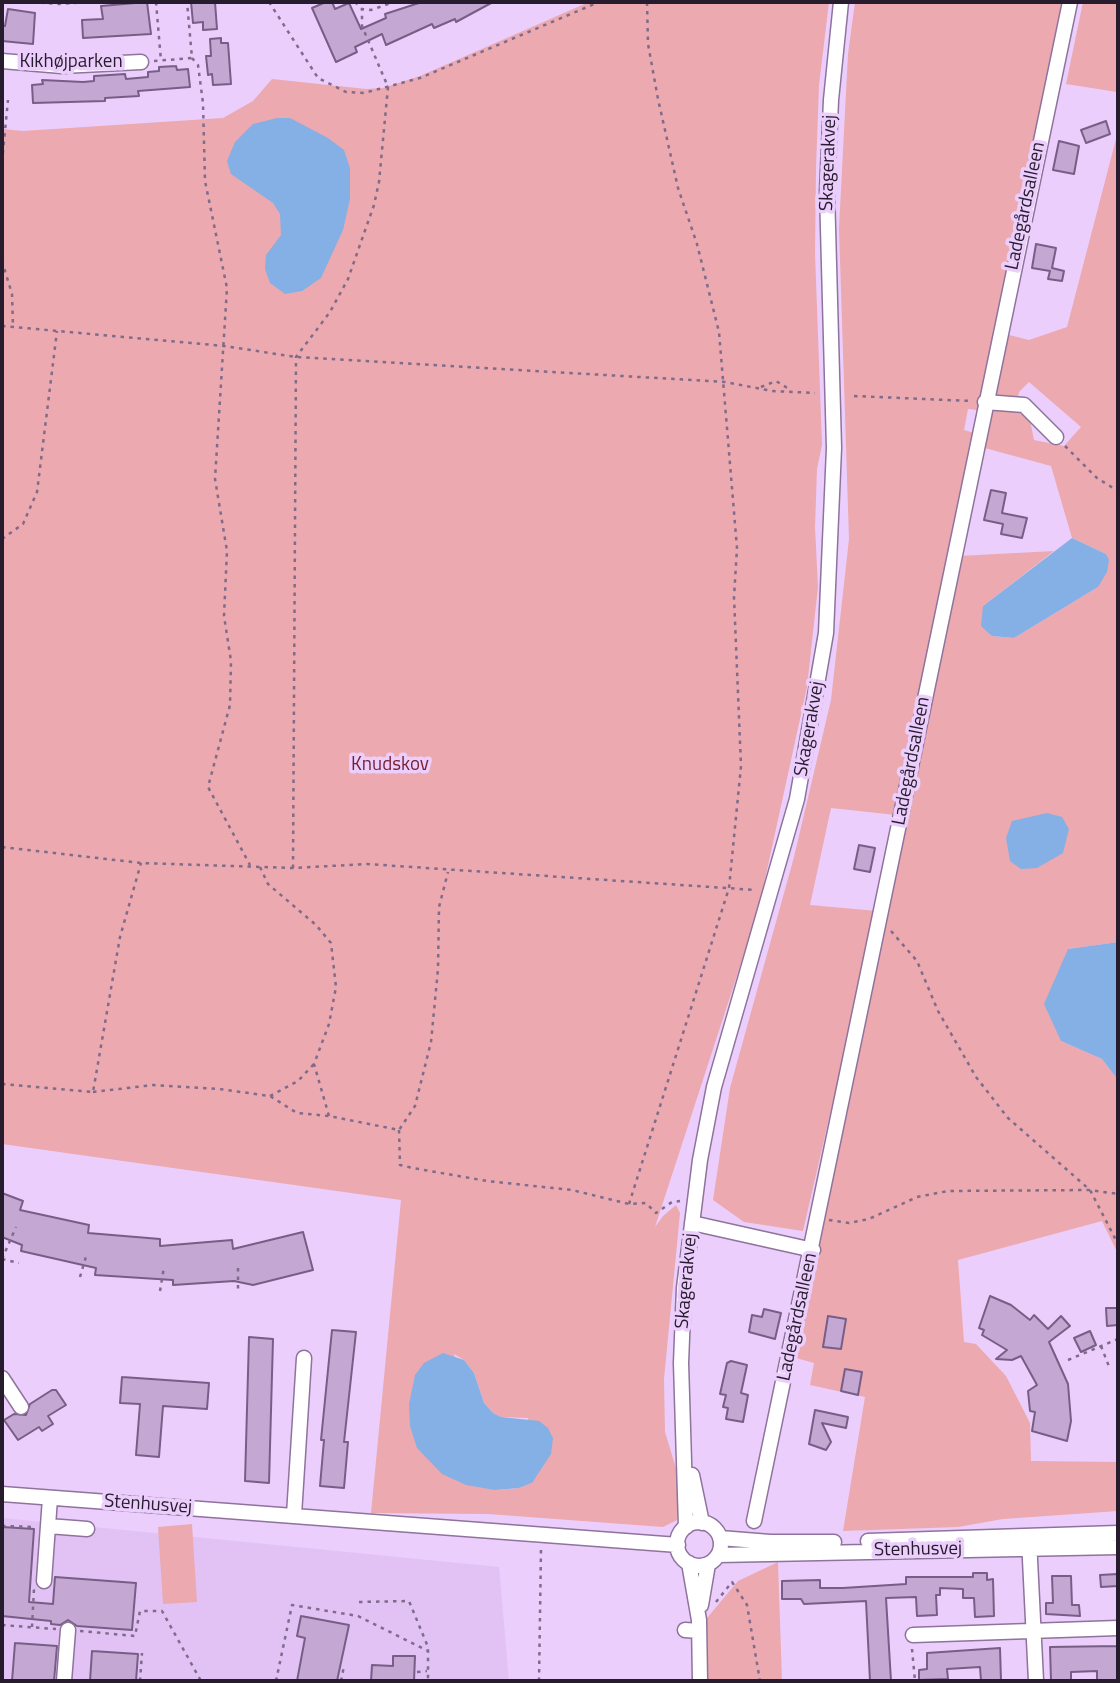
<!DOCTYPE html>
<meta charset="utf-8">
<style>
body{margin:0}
#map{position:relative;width:1120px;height:1683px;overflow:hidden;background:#ebcefc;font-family:"Titillium Web",sans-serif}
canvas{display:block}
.frame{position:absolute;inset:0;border:4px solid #271c2d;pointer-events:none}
</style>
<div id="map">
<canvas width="1120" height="1683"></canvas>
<div class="frame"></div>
</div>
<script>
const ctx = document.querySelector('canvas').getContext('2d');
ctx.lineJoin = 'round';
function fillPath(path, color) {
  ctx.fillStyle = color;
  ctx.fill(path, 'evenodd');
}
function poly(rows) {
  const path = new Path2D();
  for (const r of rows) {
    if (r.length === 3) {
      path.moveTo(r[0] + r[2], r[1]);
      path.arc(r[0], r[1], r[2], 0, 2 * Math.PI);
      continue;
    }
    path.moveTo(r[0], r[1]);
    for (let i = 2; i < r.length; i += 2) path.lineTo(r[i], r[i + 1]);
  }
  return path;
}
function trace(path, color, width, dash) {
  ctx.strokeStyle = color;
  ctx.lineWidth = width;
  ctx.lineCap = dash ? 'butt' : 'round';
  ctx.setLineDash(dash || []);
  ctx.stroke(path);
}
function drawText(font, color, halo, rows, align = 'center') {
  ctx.font = font + ' "Titillium Web",sans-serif';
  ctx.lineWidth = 7;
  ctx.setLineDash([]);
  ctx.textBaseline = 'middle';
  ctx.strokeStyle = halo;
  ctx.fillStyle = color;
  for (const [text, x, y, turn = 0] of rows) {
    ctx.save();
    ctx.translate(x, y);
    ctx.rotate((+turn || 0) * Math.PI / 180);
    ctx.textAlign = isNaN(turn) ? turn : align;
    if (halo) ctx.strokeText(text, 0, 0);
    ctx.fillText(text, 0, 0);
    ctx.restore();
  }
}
const built = poly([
 [2,1518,499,1567,509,1681,2,1681]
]);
const green = poly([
 [589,2,829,2,819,85,816,168,815,253,822,445,817,469,815,527,818,587,807,687,758,911,655,1227,663,1216,676,1205,680,1213,664,1379,665,1432,678,1475,677,1520,663,1527,488,1514,371,1513,401,1200,2,1144,2,129,23,131,223,118,253,101,272,79,366,89,383,88,420,76],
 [454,1354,464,1360,474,1373,484,1403,493,1413,501,1417,528,1418,532,1483,519,1488,495,1490],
 [855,2,1064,2,984,386,977,410,968,409,964,430,974,433,896,815,831,808,810,905,877,911,803,1231,744,1222,713,1200,730,1088,794,857,831,700,849,539,839,228,848,54],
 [1083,2,1118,2,1118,942,1068,949,1061,1041,1102,1059,1118,1080,1118,1254,1102,1221,958,1260,964,1342,976,1344,1006,1376,1030,1423,1031,1461,1118,1462,1118,1511,1003,1519,958,1527,843,1531,865,1397,810,1385,814,1363,796,1358,959,556,1054,551,983,606,992,636,1014,638,1098,587,1106,554,1072,538,1051,466,981,447,1005,334,1029,340,1067,327,1116,139,1117,92,1066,84],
 [1029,382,1081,427,1064,446,1034,440,1028,410,1016,407,1019,392],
 [192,1524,197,1602,163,1604,158,1527],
 [778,1562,782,1681,707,1681,707,1618,738,1581]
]);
const water = poly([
 [277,118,290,118,328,138,344,150,350,168,350,199,343,230,321,278,302,291,285,294,270,283,265,269,266,255,281,235,280,214,273,203,231,174,227,161,235,142,253,124],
 [1072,538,1106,554,1109,560,1107,572,1098,587,1014,638,992,636,981,626,983,606],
 [1047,813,1062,817,1069,829,1063,853,1037,868,1021,869,1010,861,1006,838,1012,821],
 [1118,942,1118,1080,1102,1059,1061,1041,1044,1004,1068,949],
 [443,1353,464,1360,474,1373,484,1403,493,1413,501,1417,539,1421,548,1428,553,1438,551,1454,532,1483,519,1488,495,1490,466,1485,442,1474,417,1448,410,1426,409,1404,415,1375,424,1363]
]);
const building = poly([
 [147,2,151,34,83,38,82,20,103,19,101,6,147,2],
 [191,2,215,2,217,29,203,30,203,22,193,23,191,2],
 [326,2,332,2,335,9,349,3,361,29,386,18,385,14,422,2,493,2,456,22,455,19,434,28,432,24,386,45,382,34,355,47,357,52,336,62,312,8,326,2],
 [8,9,35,13,33,44,2,41,2,26,5,26,8,9],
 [221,38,221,43,228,43,231,84,213,85,212,74,208,75,206,56,211,56,210,39,221,38],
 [176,66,177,70,188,69,190,87,138,91,139,96,105,98,105,101,33,103,32,85,43,84,42,80,83,82,94,81,94,76,125,74,126,79,148,77,148,72,159,71,159,67,176,66],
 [1106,121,1110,134,1086,143,1081,130,1106,121],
 [1059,141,1079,146,1074,174,1053,170,1059,141],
 [1036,244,1056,248,1052,268,1064,271,1062,281,1048,279,1050,271,1032,268,1036,244],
 [991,490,1006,493,1002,513,1027,518,1022,538,1001,534,1003,524,984,520,991,490],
 [859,845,875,848,870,872,854,869,859,845],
 [2,1193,23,1201,20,1210,89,1225,88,1233,160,1239,160,1246,232,1240,233,1249,303,1232,313,1270,253,1285,234,1281,173,1285,173,1280,95,1275,96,1268,21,1251,22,1245,2,1237,2,1193],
 [990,1296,1011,1305,1030,1320,1034,1315,1048,1329,1061,1316,1070,1326,1049,1342,1068,1384,1071,1421,1067,1441,1032,1431,1035,1412,1030,1411,1028,1391,1037,1385,1021,1356,1012,1360,996,1359,1007,1350,982,1335,984,1330,979,1328,990,1296],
 [1106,1308,1118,1308,1118,1325,1107,1326,1106,1308],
 [764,1309,781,1313,775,1339,749,1332,752,1315,762,1317,764,1309],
 [828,1316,846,1319,841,1349,823,1347,828,1316],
 [332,1330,356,1332,344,1442,348,1442,344,1488,320,1486,324,1440,321,1440,332,1330],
 [1090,1331,1096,1345,1081,1352,1074,1338,1090,1331],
 [249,1337,273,1339,269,1483,245,1481,249,1337],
 [731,1361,747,1365,741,1393,748,1395,743,1422,726,1419,728,1408,723,1407,726,1395,720,1394,727,1363,731,1361],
 [845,1369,862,1372,858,1395,841,1391,845,1369],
 [122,1377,209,1383,207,1409,163,1406,159,1457,136,1455,140,1404,120,1403,122,1377],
 [52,1390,56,1390,66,1405,48,1416,53,1424,42,1431,39,1427,18,1440,4,1420,14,1414,26,1415,30,1404,52,1390],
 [815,1410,848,1417,846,1428,822,1423,831,1442,826,1450,809,1444,815,1410],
 [2,1527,34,1529,29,1602,53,1604,55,1577,136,1583,132,1630,77,1626,68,1620,60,1625,51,1624,51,1621,2,1616,2,1527],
 [973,1573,987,1573,987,1580,993,1579,994,1616,975,1617,974,1598,963,1598,963,1589,940,1588,940,1595,936,1595,937,1615,917,1616,916,1597,886,1598,891,1681,870,1681,866,1601,804,1604,801,1599,782,1599,782,1581,820,1580,820,1588,843,1588,906,1584,906,1577,973,1577,973,1573],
 [1118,1574,1118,1586,1101,1587,1100,1575,1118,1574],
 [1052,1576,1071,1576,1072,1605,1079,1605,1080,1616,1046,1614,1046,1603,1053,1603,1052,1576],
 [301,1616,349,1625,337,1681,297,1681,305,1638,297,1636,301,1616],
 [15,1643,57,1646,54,1681,12,1681,15,1643],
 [1117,1646,1118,1681,1097,1681,1097,1671,1071,1672,1071,1681,1051,1681,1050,1647,1117,1646],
 [1000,1648,1001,1681,981,1681,980,1667,947,1669,948,1679,919,1680,919,1670,927,1669,927,1653,1000,1648],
 [92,1651,138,1654,136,1681,90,1681,92,1651],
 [393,1656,415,1656,414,1681,371,1681,372,1665,393,1666,393,1656]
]);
const path = poly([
 [32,2,59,4,88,2],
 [156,2,161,61],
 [269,2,318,78,346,92,364,93,420,78,599,2],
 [355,2,362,9,371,10,394,2],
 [192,58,198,65,203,103,205,181,227,288,215,479,227,551,224,616,231,661,230,705,208,787,250,865],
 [154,61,192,58,187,2],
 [2,162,8,100],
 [2,261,12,294,13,327],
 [2,326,224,346,296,357,725,382,772,391,815,393],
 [761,387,776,381,789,389],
 [854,396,971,401],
 [1065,446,1097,478,1118,491],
 [2,539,23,524,37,492,57,331],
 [2,847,141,863,293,868,367,864,756,890],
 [260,867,268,884,316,925,331,943,336,987,329,1024,314,1064,329,1116],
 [293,868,296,357,330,312,348,279,374,205,379,182,388,87,362,26,362,9],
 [891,931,917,961,938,1011,976,1077,1008,1118,1090,1190,1118,1244],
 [2,1084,93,1092,120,937,141,863],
 [93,1092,153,1085,219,1089,270,1096,297,1113,329,1116,399,1130,415,1106,431,1042,438,969,439,907,448,872],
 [270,1096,298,1081,314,1064],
 [399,1130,400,1165,413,1168,487,1181,572,1190,629,1204,646,1203,656,1213,672,1202,680,1201],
 [629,1204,729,888,741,766,734,597,737,548,719,332,697,244,678,188,658,99,648,44,647,2],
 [829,1220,849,1223,869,1219,917,1197,948,1191,1090,1190,1118,1194],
 [2,1259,16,1227],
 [2,1259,19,1263],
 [238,1268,238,1291],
 [80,1277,87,1253],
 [160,1291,164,1267],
 [1101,1346,1110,1369],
 [1068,1360,1118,1339],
 [2,1526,35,1527],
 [359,1602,409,1601,428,1647,428,1681],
 [716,1602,732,1582,747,1605,760,1681],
 [2,1625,56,1629],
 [32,1627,34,1589],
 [80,1631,135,1636,140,1611,162,1611,201,1681],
 [912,1649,915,1681],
 [417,1672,427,1671],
 [140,1681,142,1653],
 [276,1681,292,1605,358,1616,428,1651],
 [341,1681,344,1666],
 [539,1681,541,1549]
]);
const minor = poly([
 [2,61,62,66,141,62],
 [985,402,1024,405,1056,437],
 [692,1223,813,1250],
 [2,1378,21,1407],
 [692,1475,702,1523],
 [2,1494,678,1545],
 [294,1515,304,1358],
 [754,1521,1070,2],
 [699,1544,22],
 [48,1526,87,1529],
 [686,1527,681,1363,684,1288,700,1160,714,1087,797,799,826,633,834,448,827,191,831,100,841,2],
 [720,1538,770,1542,834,1542],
 [1029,1539,1036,1681],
 [868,1541,1118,1533],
 [718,1555,1118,1547],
 [689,1563,699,1620,700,1681],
 [44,1581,50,1498],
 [701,1605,708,1564],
 [685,1630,699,1631],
 [913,1635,1118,1628],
 [64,1681,68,1630]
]);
const streetNames = [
 ["Kikhøjparken",71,62],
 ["Skagerakvej",829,163,-88],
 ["Ladegårdsalleen",1026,206,-78],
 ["Skagerakvej",810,729,-80],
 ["Ladegårdsalleen",912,761,-79],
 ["Skagerakvej",687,1281,-85],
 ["Ladegårdsalleen",798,1317,-78],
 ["Stenhusvej",148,1505,4],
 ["Stenhusvej",918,1550,-1]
];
const parkNames = [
 ["Knudskov",390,765]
];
fillPath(built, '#e2c1f4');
fillPath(green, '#eca9af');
fillPath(water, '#84b0e5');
fillPath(building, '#c4a8d3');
trace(building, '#785e86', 2);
trace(minor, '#8e739c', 17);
trace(path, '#7f6c8a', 2.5, [3.5, 5]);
trace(minor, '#fff', 14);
drawText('19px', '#271c2d', '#ebcefc', streetNames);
drawText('19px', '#751e30', '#ebcefc', parkNames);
</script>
